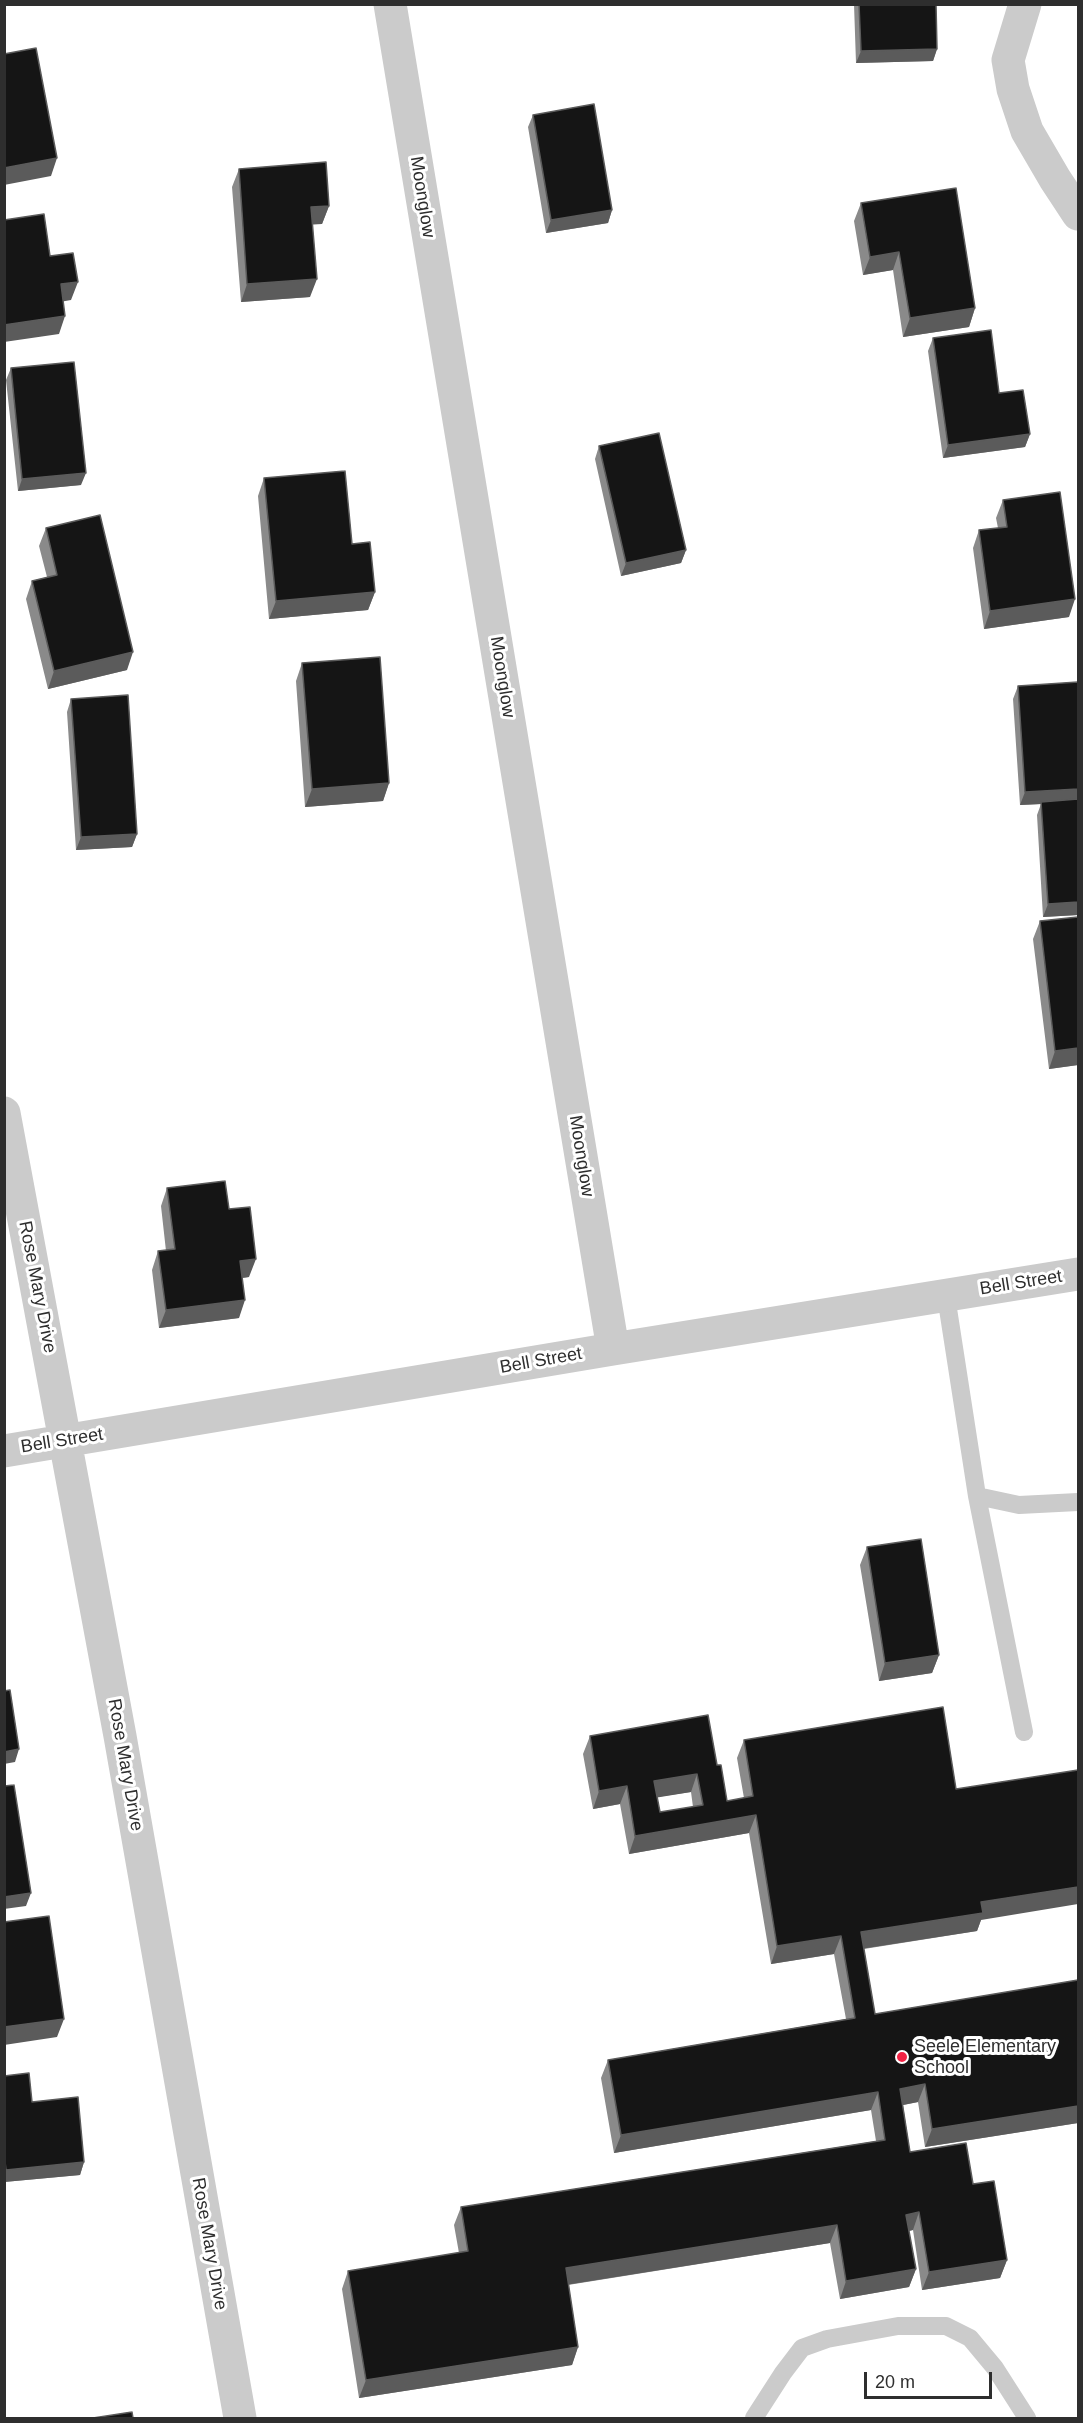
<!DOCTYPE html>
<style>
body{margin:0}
#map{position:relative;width:1083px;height:2423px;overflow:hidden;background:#fff;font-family:Helvetica,sans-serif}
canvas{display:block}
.frame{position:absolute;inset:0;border:6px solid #2e2e2e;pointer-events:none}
.scale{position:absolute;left:864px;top:2372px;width:128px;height:27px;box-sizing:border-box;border:3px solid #2e2e2e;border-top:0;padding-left:8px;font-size:18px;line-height:21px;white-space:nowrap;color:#2e2e2e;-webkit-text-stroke:4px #fff;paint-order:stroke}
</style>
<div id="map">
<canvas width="1083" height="2423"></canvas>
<div class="frame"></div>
<div class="scale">20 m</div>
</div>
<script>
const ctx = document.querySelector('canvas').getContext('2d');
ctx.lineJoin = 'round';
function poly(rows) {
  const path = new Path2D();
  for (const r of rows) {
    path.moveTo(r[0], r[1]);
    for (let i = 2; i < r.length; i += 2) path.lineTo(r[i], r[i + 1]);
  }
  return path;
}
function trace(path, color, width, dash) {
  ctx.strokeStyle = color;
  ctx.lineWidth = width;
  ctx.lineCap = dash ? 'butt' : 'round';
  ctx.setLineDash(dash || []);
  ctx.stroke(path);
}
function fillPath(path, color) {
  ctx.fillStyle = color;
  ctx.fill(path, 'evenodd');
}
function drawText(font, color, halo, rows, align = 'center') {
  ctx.font = font + ' Helvetica,sans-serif';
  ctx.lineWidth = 6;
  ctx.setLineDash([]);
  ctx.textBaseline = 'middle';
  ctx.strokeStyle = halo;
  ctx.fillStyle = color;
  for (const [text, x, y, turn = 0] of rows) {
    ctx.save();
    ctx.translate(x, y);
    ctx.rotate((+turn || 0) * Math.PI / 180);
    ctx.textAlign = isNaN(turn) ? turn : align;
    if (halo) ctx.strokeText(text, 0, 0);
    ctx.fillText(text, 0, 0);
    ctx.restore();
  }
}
const lane = poly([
 [946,1296,977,1496,1019,1505,1078,1502],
 [977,1496,1024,1732],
 [754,2418,783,2373,802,2348,827,2339,898,2326,946,2326,970,2338,995,2368,1027,2418]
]);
const street = poly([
 [390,4,613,1349],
 [1025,4,1008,60,1013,89,1027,131,1055,179,1078,214],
 [4,1113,120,1736,240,2418],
 [4,1451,613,1349,1078,1274]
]);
const wall = poly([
 [854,4,936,4,937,49,933,61,856,63],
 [533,115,612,210,608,223,546,233,528,127],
 [239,169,329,206,322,224,313,224,310,297,241,302,232,187],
 [861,203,975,308,969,327,903,337,893,270,863,275,854,221],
 [933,338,999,393,1030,434,1025,447,943,458,928,351],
 [11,368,81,485,18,491,6,380],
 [599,446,686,550,681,563,621,576,595,459],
 [264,478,352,544,375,592,368,610,269,619,258,496],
 [1003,500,1069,617,984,629,973,548,979,530,998,528,996,518],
 [46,528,127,670,48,689,26,599,32,581,47,577,39,546],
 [302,663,389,783,383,801,305,807,296,681],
 [1078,682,1078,915,1043,917,1037,815,1041,804,1020,805,1013,699,1018,686],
 [71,699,137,834,132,847,76,850,67,712],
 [1078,917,1078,1065,1049,1069,1033,939,1040,921],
 [167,1188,229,1209,249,1277,242,1278,239,1318,159,1328,152,1270,158,1251,166,1251,161,1206],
 [867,1547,939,1655,932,1673,879,1681,860,1565],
 [590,1736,717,1765,727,1801,744,1798,737,1758,744,1740,956,1789,981,1920,977,1931,864,1949,875,2014,1078,1980,1078,2123,925,2147,918,2102,903,2105,910,2152,973,2184,1007,2260,1000,2278,922,2290,913,2230,909,2231,916,2269,909,2287,840,2299,830,2243,568,2285,578,2347,572,2365,359,2398,342,2289,348,2271,459,2253,454,2225,461,2207,876,2141,871,2110,614,2153,601,2078,608,2060,846,2019,834,1954,771,1964,749,1833,629,1854,620,1804,593,1809,583,1754],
 [691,1792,693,1807,660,1812,657,1797],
 [4,2076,32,2102,84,2162,80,2175,4,2182]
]);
const shadedWall = poly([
 [937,49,933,61,856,63,861,51],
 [57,158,51,176,4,185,4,168],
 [329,206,322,224,305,225,311,207],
 [612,210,608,223,546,233,551,220],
 [899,252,893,270,863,275,870,257],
 [317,279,310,297,241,302,247,284],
 [78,282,71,300,54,303,61,284],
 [975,308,969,327,903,337,910,318],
 [65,316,59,334,4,342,4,325],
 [1030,434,1025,447,943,458,948,445],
 [86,473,81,485,18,491,22,479],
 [686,550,681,563,621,576,626,563],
 [375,592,368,610,269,619,276,601],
 [1075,599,1069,617,984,629,990,611],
 [133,652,127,670,48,689,54,671],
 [389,783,383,801,305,807,312,789],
 [1078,789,1078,801,1041,802,1041,804,1020,805,1025,792],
 [137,834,132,847,76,850,81,837],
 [1078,902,1078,915,1043,917,1048,904],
 [1078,1048,1078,1065,1049,1069,1055,1051],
 [256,1259,249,1277,234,1279,240,1261],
 [245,1300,239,1318,159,1328,166,1310],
 [939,1655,932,1673,879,1681,885,1663],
 [19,1749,15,1762,4,1764,4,1752],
 [697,1774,691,1792,648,1799,654,1781],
 [627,1786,620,1804,593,1809,599,1791],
 [756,1815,749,1833,629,1854,635,1836],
 [1078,1887,1078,1904,981,1920,977,1931,854,1950,861,1932,981,1902],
 [31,1893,26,1906,4,1909,4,1897],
 [841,1936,834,1954,771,1964,777,1946],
 [64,2019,57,2037,4,2045,4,2027],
 [925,2084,918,2102,893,2107,900,2089],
 [878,2092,871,2110,614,2153,621,2135],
 [1078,2106,1078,2123,925,2147,932,2129],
 [84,2162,80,2175,4,2182,4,2175,6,2170],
 [919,2212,913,2230,899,2233,906,2215],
 [837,2225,830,2243,559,2286,566,2268],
 [1007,2260,1000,2278,922,2290,929,2272],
 [916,2269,909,2287,840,2299,846,2281],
 [578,2347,572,2365,359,2398,366,2380]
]);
const building = poly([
 [859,4,936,4,937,49,861,51,859,4],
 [36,48,57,158,4,168,4,54,36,48],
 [594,104,612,210,551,220,533,115,594,104],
 [326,162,329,206,311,207,317,279,247,284,239,169,326,162],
 [956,188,975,308,910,318,899,252,870,257,861,203,956,188],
 [44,214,50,256,73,253,78,282,61,284,65,316,4,325,4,220,44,214],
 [991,330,999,393,1023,390,1030,434,948,445,933,338,991,330],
 [74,362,86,473,22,479,11,368,74,362],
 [659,433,686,550,626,563,599,446,659,433],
 [345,471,352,544,370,542,375,592,276,601,264,478,345,471],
 [1060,492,1075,599,990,611,979,530,1007,527,1003,500,1060,492],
 [100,515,133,652,54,671,32,581,57,575,46,528,100,515],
 [380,657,389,783,312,789,302,663,380,657],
 [1078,682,1078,789,1025,792,1018,686,1078,682],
 [128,695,137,834,81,837,71,699,128,695],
 [1078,799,1078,902,1048,904,1041,802,1078,799],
 [1078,917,1078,1048,1055,1051,1040,921,1078,917],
 [225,1181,229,1209,250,1207,256,1259,240,1261,245,1300,166,1310,158,1251,175,1249,167,1188,225,1181],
 [921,1539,939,1655,885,1663,867,1547,921,1539],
 [10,1690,19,1749,4,1752,4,1691,10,1690],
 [943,1707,956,1789,1078,1770,1078,1887,981,1902,983,1913,861,1932,875,2014,1078,1980,1078,2106,932,2129,925,2084,900,2089,910,2152,966,2143,973,2184,994,2181,1007,2260,929,2272,919,2212,906,2215,916,2269,846,2281,837,2225,566,2268,578,2347,366,2380,348,2271,468,2251,461,2207,885,2140,878,2092,621,2135,608,2060,855,2018,841,1936,777,1946,756,1815,635,1836,627,1786,599,1791,590,1736,708,1715,717,1765,721,1765,727,1801,753,1796,744,1740,943,1707],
 [697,1774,703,1805,660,1812,654,1781,697,1774],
 [14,1785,31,1893,4,1897,4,1786,14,1785],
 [49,1916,64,2019,4,2027,4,1922,49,1916],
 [29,2073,32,2102,78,2097,84,2162,6,2170,4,2153,4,2076,29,2073],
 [132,2412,133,2418,93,2418,132,2412]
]);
const markers = [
 [902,2057,6,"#f32244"]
];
const streetNames = [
 ["Moonglow",422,197,81],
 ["Moonglow",502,677,81],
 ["Moonglow",581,1156,81],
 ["Bell Street",1021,1283,-9],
 ["Rose Mary Drive",37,1287,79],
 ["Bell Street",541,1361,-10],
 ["Bell Street",62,1441,-9],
 ["Rose Mary Drive",125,1765,80],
 ["Rose Mary Drive",209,2244,80]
];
const poiNames = [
 ["Seele Elementary",914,2047],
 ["School",914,2068]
];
trace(lane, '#cbcbcb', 18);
trace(street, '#cbcbcb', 33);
fillPath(wall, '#8a8a8a');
fillPath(shadedWall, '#5b5b5b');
fillPath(building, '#151515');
trace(building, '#5b5b5b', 1.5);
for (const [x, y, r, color] of markers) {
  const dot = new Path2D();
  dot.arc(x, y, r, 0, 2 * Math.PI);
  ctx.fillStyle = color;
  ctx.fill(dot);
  trace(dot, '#fff', 2);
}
drawText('18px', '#2e2e2e', '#fff', streetNames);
drawText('18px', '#2e2e2e', '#fff', poiNames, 'left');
</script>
